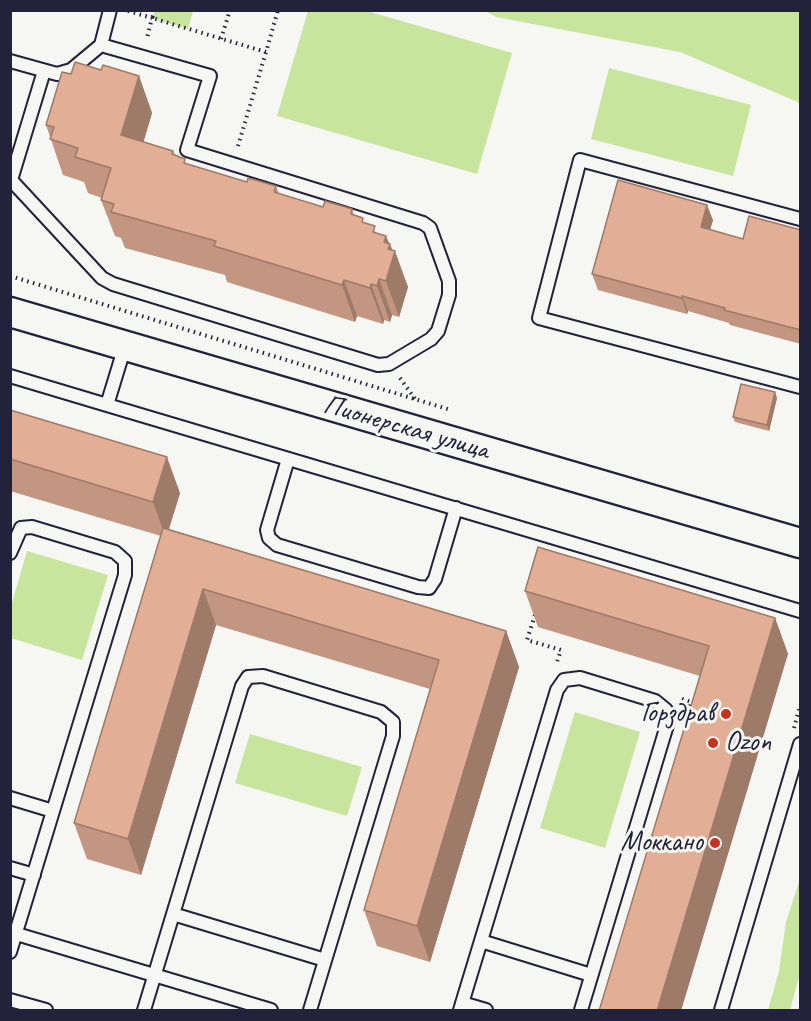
<!DOCTYPE html>
<meta charset="utf-8">
<style>
body{margin:0}
#map{position:relative;width:811px;height:1021px;overflow:hidden;background:#f6f6f2;font-family:Caveat,sans-serif}
canvas{display:block}
.frame{position:absolute;inset:0;border:12px solid #22223b;pointer-events:none}
</style>
<div id="map">
<canvas width="811" height="1021"></canvas>
<div class="frame"></div>
</div>
<script>
const ctx = document.querySelector('canvas').getContext('2d');
ctx.lineJoin = 'round';
function fillPath(path, color) {
  ctx.fillStyle = color;
  ctx.fill(path, 'evenodd');
}
function poly(rows) {
  const path = new Path2D();
  for (const r of rows) {
    path.moveTo(r[0], r[1]);
    for (let i = 2; i < r.length; i += 2) path.lineTo(r[i], r[i + 1]);
  }
  return path;
}
function trace(path, color, width, dash) {
  ctx.strokeStyle = color;
  ctx.lineWidth = width;
  ctx.lineCap = dash ? 'butt' : 'round';
  ctx.setLineDash(dash || []);
  ctx.stroke(path);
}
function drawText(font, color, halo, rows, align = 'center') {
  ctx.font = font + ' Caveat,sans-serif';
  ctx.lineWidth = 6;
  ctx.setLineDash([]);
  ctx.textBaseline = 'middle';
  ctx.strokeStyle = halo;
  ctx.fillStyle = color;
  for (const [text, x, y, turn = 0] of rows) {
    ctx.save();
    ctx.translate(x, y);
    ctx.rotate((+turn || 0) * Math.PI / 180);
    ctx.textAlign = isNaN(turn) ? turn : align;
    if (halo) ctx.strokeText(text, 0, 0);
    ctx.fillText(text, 0, 0);
    ctx.restore();
  }
}
const green = poly([
 [155,11,155,10,193,11,188,29,152,18],
 [308,11,367,11,512,53,477,174,277,116],
 [485,11,800,11,800,103,680,52,496,17],
 [609,68,751,105,733,176,591,139],
 [27,551,108,575,82,660,11,638,11,606],
 [575,712,640,732,605,848,540,828],
 [250,734,362,767,347,816,235,783],
 [800,879,800,973,790,1010,768,1010,779,971,786,922]
]);
const path = poly([
 [155,10,152,18,266,52,278,10],
 [128,11,152,18,147,38],
 [221,39,230,10],
 [238,146,266,52],
 [10,276,451,410],
 [400,378,415,399],
 [535,615,527,640,561,650,557,662,559,663],
 [682,699,691,702,687,717],
 [794,728,800,706]
]);
const service = poly([
 [10,61,57,74,71,70,101,45,110,10],
 [44,71,11,180,102,278,113,284,378,365,389,364,431,339,438,331,449,295,449,281,430,228,423,223,187,150,210,76,101,45],
 [800,219,580,160,539,318,800,387],
 [10,376,107,405,125,346],
 [107,405,800,611],
 [288,459,267,530,269,538,277,545,418,587,429,588,435,579,456,508],
 [10,553,21,528,32,527,115,552,125,561,125,575,10,952],
 [10,798,53,811],
 [10,868,34,875],
 [173,914,325,960],
 [10,932,271,1010],
 [481,941,591,975],
 [10,1000,46,1010],
 [462,1003,486,1010],
 [144,1010,242,686,248,677,263,676,381,712,393,722,393,736,310,1010],
 [460,1010,557,690,564,680,580,678,655,701,666,710,668,722,581,1010],
 [721,1010,800,744]
]);
const tertiary = poly([
 [10,312,800,543]
]);
const wall = poly([
 [101,70,139,76,152,113,143,142,173,151,175,155,187,164,247,182,276,186,279,194,323,207,352,209,354,215,378,234,386,236,388,244,390,244,408,287,399,317,392,315,390,322,384,320,383,324,357,316,355,322,227,282,225,275,125,248,121,238,115,236,101,200,102,198,88,193,84,182,63,175,46,125,71,74],
 [713,220,710,230,743,239,801,230,801,344,730,325,729,323,688,311,687,314,598,290,592,274],
 [777,398,769,431,735,422,733,417],
 [10,410,180,493,169,529,506,631,519,667,430,962,377,946,364,910,430,689,216,625,141,875,87,859,74,823,161,536,10,491],
 [525,591,775,618,788,654,700,676,538,627]
]);
const shadedWall = poly([
 [139,76,152,113,135,171,121,135],
 [707,205,713,220,706,243,701,227],
 [386,236,394,254,395,251,408,287,399,317,386,281,384,242],
 [379,279,392,315,390,322,377,286],
 [344,280,357,316,355,322,342,285],
 [371,284,384,320,383,324,370,288],
 [682,296,688,311,687,314,682,298],
 [775,392,777,398,769,431,767,425],
 [167,457,180,493,166,538,153,502],
 [203,589,216,625,141,875,128,839],
 [775,618,788,654,681,1011,657,1011],
 [506,631,519,667,430,962,417,926]
]);
const building = poly([
 [75,62,101,70,103,65,139,76,121,135,173,151,172,154,185,159,184,163,247,182,248,178,276,186,274,192,323,207,325,201,352,209,351,214,363,218,362,222,375,226,373,232,386,236,384,242,390,244,388,249,395,251,386,281,379,279,377,286,371,284,370,288,344,280,342,285,214,246,216,241,111,212,114,204,101,200,111,168,75,157,78,148,50,139,54,127,46,125,62,72,71,74,75,62],
 [618,180,707,205,701,227,743,239,749,216,801,230,801,330,724,310,725,308,682,296,682,298,592,274,618,180],
 [741,384,775,392,767,425,733,417,741,384],
 [10,410,167,457,153,502,10,459,10,410],
 [163,528,506,631,417,926,364,910,439,660,203,589,128,839,74,823,163,528],
 [538,547,775,618,657,1011,599,1011,709,646,525,591,538,547]
]);
const markers = [
 [726,714,6,"#c8321e"],
 [713,743,6,"#c8321e"],
 [715,843,6,"#c8321e"]
];
const streetNames = [
 ["Пионерская улица",406,428,16]
];
const poiNames = [
 ["Горздрав",714,714],
 ["Ozon",725,743,"left"],
 ["Моккано",703,843]
];
fillPath(green, '#c7e59c');
trace(service, '#22223b', 16);
trace(tertiary, '#22223b', 33);
trace(path, '#22223b', 4, [1.5, 4.5]);
trace(service, '#f6f6f2', 12);
trace(tertiary, '#f6f6f2', 28);
fillPath(wall, '#c29681');
fillPath(shadedWall, '#9e7a69');
fillPath(building, '#e2ae96');
trace(building, '#9e7a69', 1.5);
for (const [x, y, r, color] of markers) {
  const dot = new Path2D();
  dot.arc(x, y, r, 0, 2 * Math.PI);
  ctx.fillStyle = color;
  ctx.fill(dot);
  trace(dot, '#f6f6f2', 2);
}
drawText('28px', '#22223b', '#f6f6f2', streetNames);
drawText('28px', '#22223b', '#f6f6f2', poiNames, 'right');
</script>
